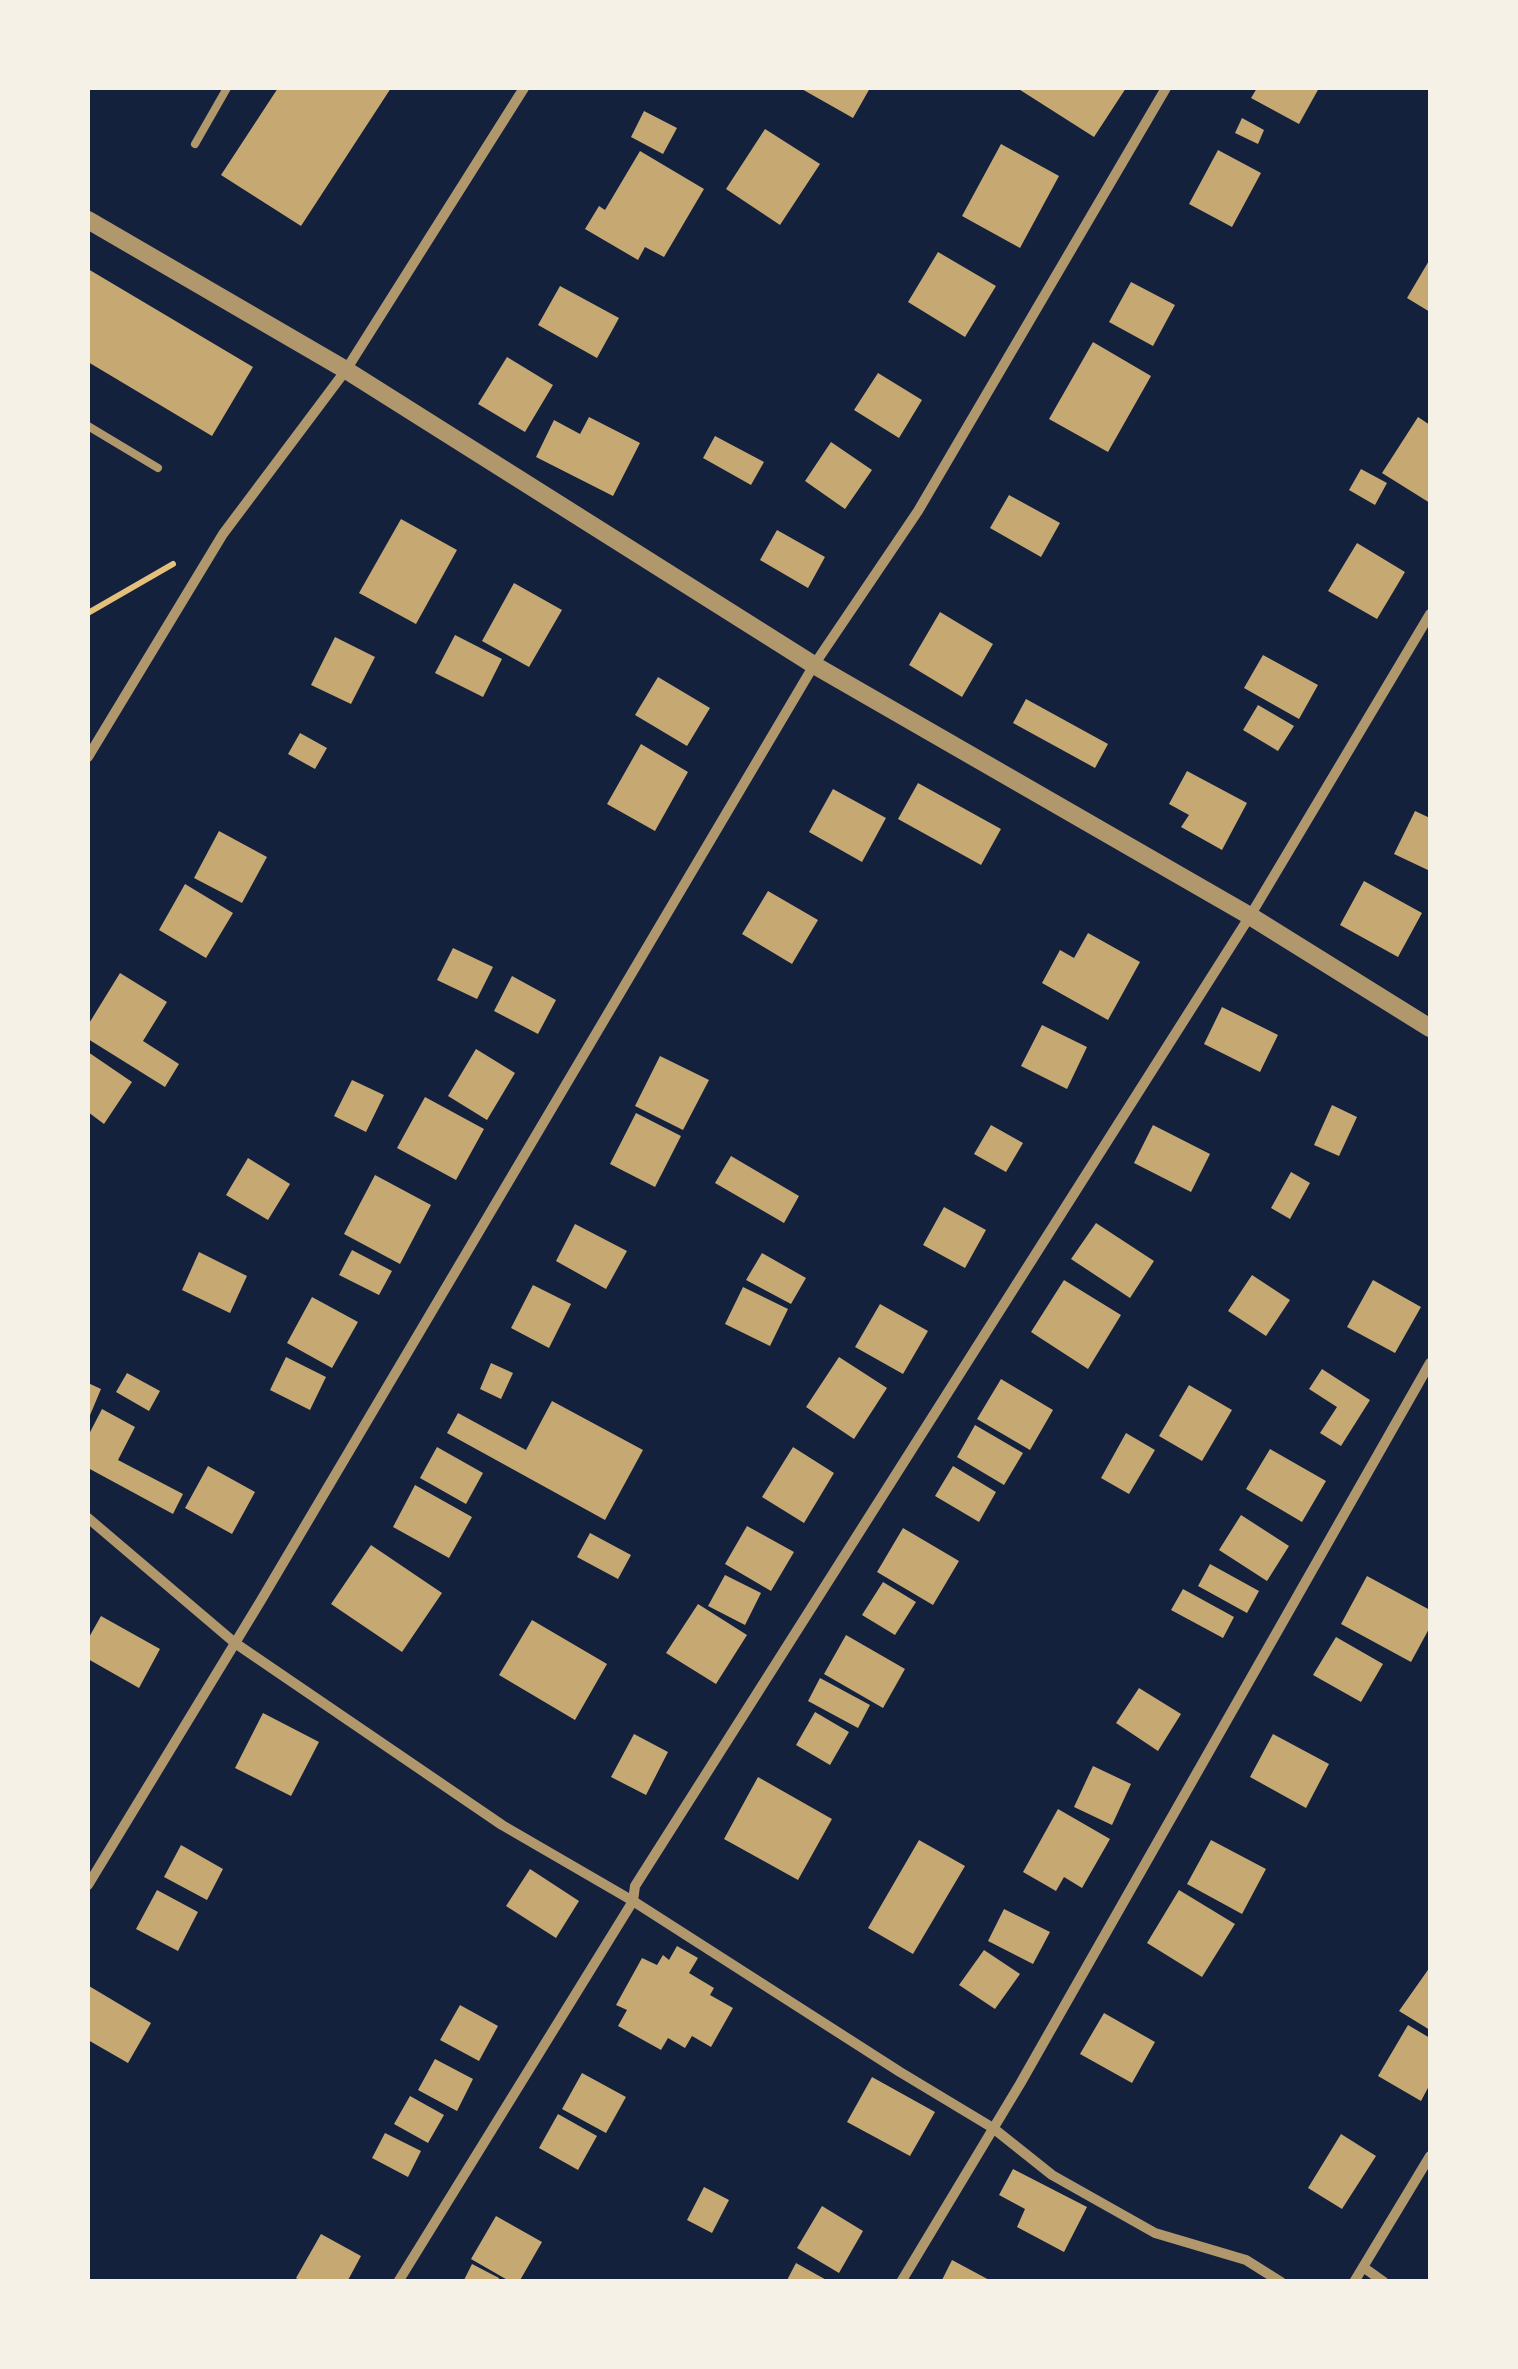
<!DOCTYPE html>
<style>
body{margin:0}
#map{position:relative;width:1518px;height:2369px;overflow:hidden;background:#14213d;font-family:Roboto,sans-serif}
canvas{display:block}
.frame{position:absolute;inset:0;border:90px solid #f6f1e7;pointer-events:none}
</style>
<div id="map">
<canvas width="1518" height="2369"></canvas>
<div class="frame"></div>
</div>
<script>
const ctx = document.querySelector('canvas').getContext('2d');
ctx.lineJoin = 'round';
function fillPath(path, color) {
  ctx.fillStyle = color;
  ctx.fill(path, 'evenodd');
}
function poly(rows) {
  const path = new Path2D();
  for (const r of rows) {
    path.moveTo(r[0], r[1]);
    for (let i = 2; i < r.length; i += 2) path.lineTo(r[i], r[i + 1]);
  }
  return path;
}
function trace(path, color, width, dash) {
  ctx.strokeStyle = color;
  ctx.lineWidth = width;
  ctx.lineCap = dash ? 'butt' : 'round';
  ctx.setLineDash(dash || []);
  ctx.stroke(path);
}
const building = poly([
 [278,88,391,88,301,226,221,175],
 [800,88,870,88,853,118],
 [1017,88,1126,88,1094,137],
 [1257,88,1319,88,1299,124,1251,98],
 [644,111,677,128,663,154,631,137],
 [1242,118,1264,130,1258,144,1235,133],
 [765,129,820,164,780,225,726,189],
 [1001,144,1059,176,1020,248,962,216],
 [1218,150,1261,173,1232,227,1189,204],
 [640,151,704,189,664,257,645,247,638,260,585,229,599,206,605,210],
 [938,252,996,286,965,337,908,302],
 [1430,259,1430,312,1407,298],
 [88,269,253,367,212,436,88,362],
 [1131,282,1175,305,1153,346,1109,322],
 [560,286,619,318,597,358,538,325],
 [1093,342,1151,376,1108,452,1049,419],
 [507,357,553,385,525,432,478,404],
 [878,373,922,400,899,438,854,410],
 [589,417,640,443,613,496,536,457,554,420,580,434],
 [1418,417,1430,425,1430,503,1382,473],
 [715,436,764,462,751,485,703,458],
 [831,442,872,470,845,509,805,481],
 [1361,469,1387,483,1375,505,1349,490],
 [1009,495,1060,523,1041,557,990,528],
 [401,519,457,550,416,624,359,593],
 [777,530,825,557,808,588,760,560],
 [1357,543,1405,572,1377,619,1328,591],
 [514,583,562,610,529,667,482,641],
 [940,612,993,644,962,697,909,665],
 [455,635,502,659,483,697,435,673],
 [335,637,375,657,351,704,311,685],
 [1263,655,1318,685,1299,719,1244,688],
 [658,677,710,708,687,746,635,715],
 [1026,699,1108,744,1095,768,1013,723],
 [1258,705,1294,726,1278,751,1243,730],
 [300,733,327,748,315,769,288,754],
 [641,744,688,772,655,831,607,804],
 [1187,771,1247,803,1222,850,1181,827,1189,815,1169,804],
 [918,783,1001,829,981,865,898,819],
 [833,789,886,818,862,862,809,832],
 [1415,811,1430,818,1430,871,1394,854],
 [219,831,267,857,242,903,194,878],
 [1364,881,1422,913,1398,957,1340,925],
 [185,884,233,913,206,958,159,930],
 [768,891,818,920,792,964,742,934],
 [1088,933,1140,962,1108,1020,1042,983,1060,950,1074,958],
 [453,948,493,967,477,999,437,980],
 [120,973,167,1002,143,1041,179,1064,165,1087,88,1039,88,1025],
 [512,976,556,1000,538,1034,494,1011],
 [1222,1007,1278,1035,1260,1072,1204,1044],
 [1042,1025,1087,1047,1067,1089,1021,1066],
 [476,1049,515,1073,487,1120,448,1096],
 [88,1052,132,1082,104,1124,88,1112],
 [660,1056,709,1080,683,1130,635,1106],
 [352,1080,384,1095,366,1132,334,1116],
 [425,1097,484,1129,456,1180,397,1148],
 [1332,1105,1357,1117,1339,1156,1314,1145],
 [636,1113,681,1136,655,1187,610,1164],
 [991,1125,1023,1143,1006,1172,974,1154],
 [1153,1125,1210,1154,1191,1192,1134,1163],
 [731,1156,799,1196,784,1223,715,1183],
 [248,1158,290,1184,268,1220,226,1195],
 [1291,1172,1310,1183,1290,1219,1271,1208],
 [375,1175,431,1205,400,1264,344,1234],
 [944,1207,986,1230,965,1268,923,1245],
 [1096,1223,1154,1261,1130,1298,1071,1259],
 [575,1224,627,1251,606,1289,556,1261],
 [352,1250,392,1271,379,1295,339,1275],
 [199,1252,247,1276,230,1313,182,1290],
 [762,1253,806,1278,791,1304,746,1280],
 [1252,1275,1290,1300,1266,1336,1228,1311],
 [1064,1280,1121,1315,1088,1369,1031,1332],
 [1373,1280,1421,1307,1395,1353,1347,1327],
 [533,1285,571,1304,549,1348,511,1328],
 [743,1287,788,1309,770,1346,725,1324],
 [312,1297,358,1322,332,1368,287,1343],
 [880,1304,928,1331,903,1374,855,1347],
 [286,1357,326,1377,310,1410,270,1390],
 [839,1357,887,1388,854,1439,806,1407],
 [491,1363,513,1373,501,1399,480,1389],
 [1322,1369,1370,1400,1341,1446,1320,1433,1337,1407,1309,1389],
 [127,1373,160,1391,149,1411,116,1392],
 [1001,1379,1053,1410,1030,1450,977,1419],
 [88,1383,101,1389,88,1420],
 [1189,1385,1232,1410,1202,1461,1159,1436],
 [552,1401,643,1450,605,1520,447,1433,458,1413,526,1450],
 [102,1409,135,1427,118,1460,183,1494,173,1514,88,1468,88,1436],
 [975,1425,1023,1453,1004,1485,957,1457],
 [1126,1433,1155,1450,1129,1494,1101,1478],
 [437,1447,483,1473,466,1504,420,1478],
 [793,1447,834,1473,804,1523,762,1497],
 [1270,1449,1326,1481,1302,1522,1246,1489],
 [208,1466,255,1492,232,1534,185,1508],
 [953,1466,996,1492,979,1522,935,1496],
 [415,1485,472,1517,449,1558,393,1527],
 [1241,1515,1289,1546,1267,1581,1219,1550],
 [747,1526,794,1552,771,1591,725,1564],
 [903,1528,959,1561,933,1605,877,1572],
 [590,1533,631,1555,618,1579,577,1557],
 [371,1545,442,1593,402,1652,331,1604],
 [1210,1564,1259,1591,1247,1613,1198,1586],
 [725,1575,761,1593,745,1625,708,1606],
 [1367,1576,1430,1610,1430,1627,1411,1662,1341,1624],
 [883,1582,916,1602,895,1635,862,1615],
 [1183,1589,1234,1617,1223,1638,1171,1610],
 [698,1604,747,1635,716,1684,666,1653],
 [101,1616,160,1649,139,1688,88,1659,88,1639],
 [532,1620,607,1664,575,1720,499,1675],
 [846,1635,905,1669,883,1708,824,1674],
 [1336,1637,1383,1664,1361,1702,1313,1675],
 [820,1678,870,1705,858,1728,808,1701],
 [1139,1688,1181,1714,1158,1751,1116,1723],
 [815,1712,849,1732,830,1765,796,1745],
 [263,1713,319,1742,291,1796,235,1768],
 [634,1734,668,1752,646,1795,611,1777],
 [1273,1734,1329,1764,1306,1808,1250,1777],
 [1093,1766,1131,1784,1112,1825,1074,1807],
 [758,1777,832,1819,798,1880,724,1839],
 [1058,1809,1110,1839,1082,1888,1064,1877,1056,1891,1023,1872],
 [919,1840,965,1866,913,1954,868,1928],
 [1211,1840,1266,1869,1242,1914,1187,1884],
 [181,1845,223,1869,207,1900,164,1877],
 [530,1869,579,1901,556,1938,506,1906],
 [157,1890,198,1912,178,1951,136,1929],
 [1179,1890,1235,1924,1202,1977,1147,1943],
 [1004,1909,1050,1932,1033,1964,988,1941],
 [677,1946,698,1958,689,1973,714,1988,710,1995,733,2008,711,2047,692,2036,685,2048,668,2038,661,2050,618,2026,627,2010,616,2005,642,1958,657,1965,663,1955,669,1960],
 [984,1950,1020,1974,995,2009,959,1985],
 [1430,1967,1430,2030,1399,2011],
 [89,1986,151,2023,128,2063,88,2040],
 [460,2005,498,2026,479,2061,440,2040],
 [1104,2013,1155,2042,1132,2083,1080,2054],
 [1408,2025,1430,2038,1430,2084,1421,2101,1378,2076],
 [435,2059,473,2079,457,2111,418,2090],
 [582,2073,626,2097,606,2133,562,2109],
 [872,2077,935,2112,910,2156,847,2122],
 [410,2096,444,2115,428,2143,394,2124],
 [558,2114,597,2136,578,2170,539,2148],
 [385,2133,421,2151,408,2177,372,2158],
 [1341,2134,1376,2156,1342,2209,1308,2188],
 [1013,2169,1087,2207,1064,2252,1017,2227,1025,2209,999,2195],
 [704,2187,729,2200,712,2233,687,2220],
 [822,2206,863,2231,839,2273,797,2248],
 [496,2216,542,2242,519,2282,511,2282,471,2259],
 [321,2234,361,2256,347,2282,301,2282,296,2278],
 [952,2260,993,2282,941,2282],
 [796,2263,830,2282,786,2282],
 [472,2264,499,2278,498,2282,463,2282]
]);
const path = poly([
 [88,613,173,564]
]);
const service = poly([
 [195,144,227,88],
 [88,426,158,468]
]);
const minor = poly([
 [88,757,223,534,346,370,524,88],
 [88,1518,235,1643,502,1825,633,1901,900,2072,993,2128,1052,2175,1155,2233,1246,2260,1281,2282],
 [88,1885,260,1602,814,665,918,511,1166,88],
 [1363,2267,1384,2282],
 [398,2282,633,1901,635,1886,1250,916,1430,614],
 [901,2282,1020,2084,1430,1363],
 [1354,2282,1430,2156]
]);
const tertiary = poly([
 [88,220,346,370,814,665,1250,916,1430,1028]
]);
fillPath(building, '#c6a872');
trace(path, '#e5c07b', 6);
trace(service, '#b1986c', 8);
trace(minor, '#b1986c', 10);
trace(tertiary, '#b1986c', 18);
</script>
